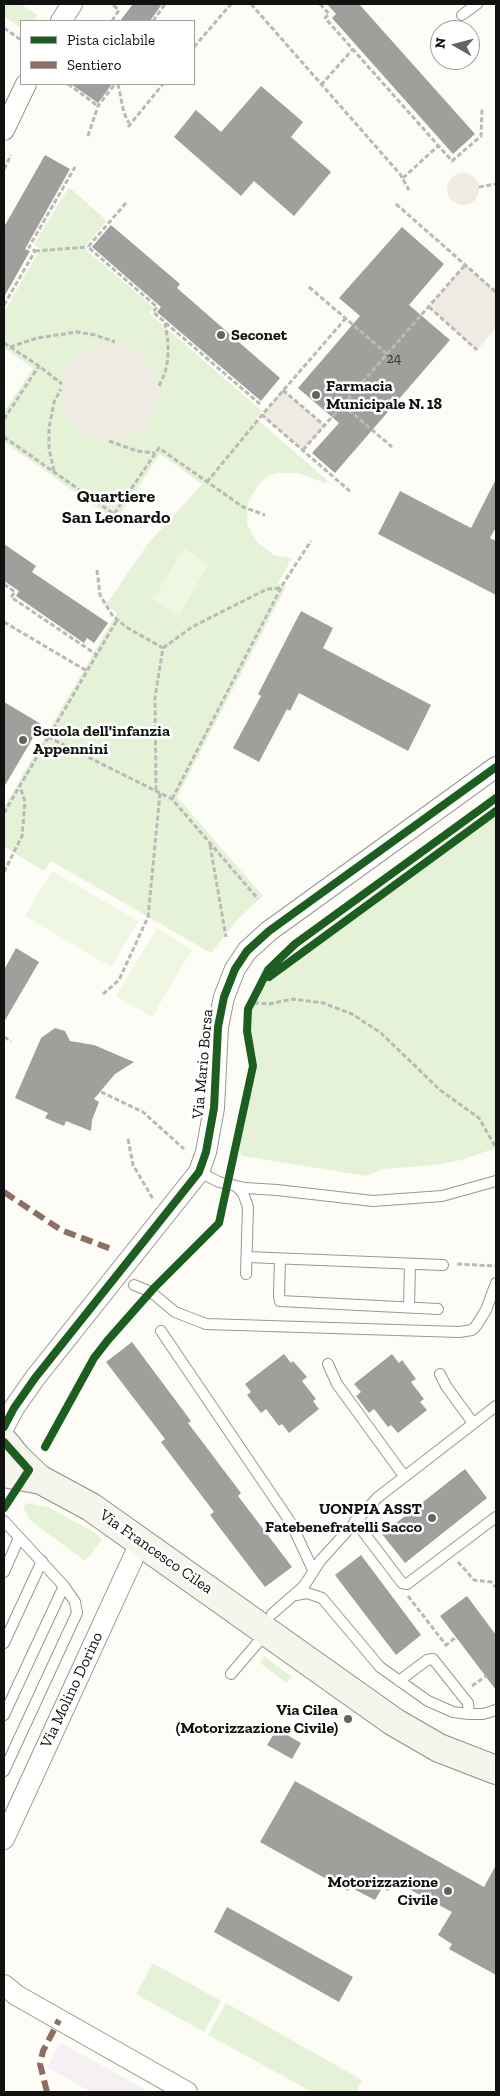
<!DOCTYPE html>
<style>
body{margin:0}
#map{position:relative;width:500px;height:2096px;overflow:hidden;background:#fdfcf7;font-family:"Zilla Slab",serif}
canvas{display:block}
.frame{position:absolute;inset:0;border:5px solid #111;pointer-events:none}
.legend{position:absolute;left:20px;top:20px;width:175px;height:65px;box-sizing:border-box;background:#fff;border:1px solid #a0a0a0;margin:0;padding:6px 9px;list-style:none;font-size:15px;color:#111}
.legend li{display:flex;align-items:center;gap:10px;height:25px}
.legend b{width:25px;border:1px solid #a0a0a0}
.north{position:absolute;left:430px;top:20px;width:50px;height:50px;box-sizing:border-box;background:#fff;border:1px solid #a0a0a0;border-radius:50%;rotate:278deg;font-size:14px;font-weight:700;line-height:20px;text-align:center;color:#111}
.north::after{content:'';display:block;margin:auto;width:18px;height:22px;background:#646362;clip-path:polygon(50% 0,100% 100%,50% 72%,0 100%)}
</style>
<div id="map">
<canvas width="500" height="2096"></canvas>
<div class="frame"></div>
<ul class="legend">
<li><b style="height:6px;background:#1b5e20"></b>Pista ciclabile</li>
<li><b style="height:6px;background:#8d6e63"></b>Sentiero</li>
</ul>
<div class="north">N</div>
</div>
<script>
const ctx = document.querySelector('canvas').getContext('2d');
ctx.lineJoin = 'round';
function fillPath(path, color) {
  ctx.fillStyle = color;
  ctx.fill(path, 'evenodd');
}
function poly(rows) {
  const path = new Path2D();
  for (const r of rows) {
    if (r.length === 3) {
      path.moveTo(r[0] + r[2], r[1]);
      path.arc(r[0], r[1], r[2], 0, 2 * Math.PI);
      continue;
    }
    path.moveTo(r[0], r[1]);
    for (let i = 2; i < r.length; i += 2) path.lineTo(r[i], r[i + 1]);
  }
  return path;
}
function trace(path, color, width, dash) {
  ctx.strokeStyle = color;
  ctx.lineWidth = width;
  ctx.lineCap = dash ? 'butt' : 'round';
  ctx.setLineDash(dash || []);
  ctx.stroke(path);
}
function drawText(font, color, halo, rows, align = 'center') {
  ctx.font = font + ' "Zilla Slab",serif';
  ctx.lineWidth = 5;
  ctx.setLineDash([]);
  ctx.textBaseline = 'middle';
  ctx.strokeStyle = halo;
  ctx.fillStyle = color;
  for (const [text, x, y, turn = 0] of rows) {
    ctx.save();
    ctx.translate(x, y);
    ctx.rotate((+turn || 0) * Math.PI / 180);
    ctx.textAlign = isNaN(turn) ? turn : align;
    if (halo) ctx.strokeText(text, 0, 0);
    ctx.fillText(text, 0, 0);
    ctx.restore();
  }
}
const industrial = poly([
 [61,2043,150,2092,91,2092,47,2067]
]);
const green = poly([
 [4,4,20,4,38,15,34,21,21,21,21,28,4,16],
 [69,187,107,221,84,248,153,307,149,313,262,411,256,418,328,481,325,483,298,473,278,473,268,476,259,484,248,502,247,524,257,542,274,555,292,558,278,583,286,587,177,797,263,896,239,918,211,953,51,861,44,871,4,847,4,807,117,613,106,605,147,545,202,484,160,454,116,521,4,442,4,412,33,368,4,348,4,312,40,249,34,244],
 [496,814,496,1148,461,1160,435,1165,382,1169,367,1176,242,1156,239,1149,256,1064,251,1038,250,1016,254,1001,262,988,282,970],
 [26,1503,48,1507,94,1532,102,1540,85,1561,31,1521,23,1507],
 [264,1656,292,1677,287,1683,260,1663],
 [153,1963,221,2001,204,2032,136,1994],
 [226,2003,362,2080,356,2092,312,2092,208,2035]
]);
const pitch = poly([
 [184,548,209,564,179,615,153,599],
 [52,871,138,921,111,967,25,916],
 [157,928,192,950,152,1017,116,996]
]);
const plaza = poly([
 [463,189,16],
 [465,265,496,292,496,328,477,350,429,307],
 [110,392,49],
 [283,390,325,426,303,450,262,415]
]);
const building = poly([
 [133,4,162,4,150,21,120,21],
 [327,4,359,4,475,134,453,154,332,18,336,14],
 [71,84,112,84,98,103],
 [261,86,303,122,291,137,331,172,294,216,254,181,241,196,174,137,196,110,221,132],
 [45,155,70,169,25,249,30,251,4,297,4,227],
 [111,225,180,284,177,288,280,378,261,401,157,312,161,307,92,247],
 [402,227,444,264,409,305,450,340,335,473,312,453,339,423,298,388,360,316,339,298],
 [496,479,496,527,490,538,496,541,496,595,378,534,400,491,471,528],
 [4,544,36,566,32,572,108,623,94,643,87,638,84,643,16,596,19,591,4,581],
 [301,611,333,628,323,648,431,705,408,751,299,693,290,711,287,709,259,762,233,748,261,696,258,694],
 [4,702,41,724,4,787],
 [16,948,39,962,4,1022,4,970],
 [55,1028,65,1031,70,1041,94,1045,134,1062,115,1074,94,1099,99,1102,92,1120,91,1131,66,1121,64,1126,45,1118,48,1113,15,1098,41,1038],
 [132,1342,191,1421,188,1423,241,1493,238,1496,292,1567,265,1587,210,1515,214,1512,161,1442,165,1439,106,1362],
 [284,1354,291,1363,293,1361,307,1377,302,1381,316,1399,313,1401,319,1409,289,1433,282,1424,279,1426,266,1409,261,1413,247,1395,251,1392,245,1384],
 [392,1354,399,1363,402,1360,416,1379,411,1382,424,1399,420,1402,427,1410,398,1433,391,1425,388,1427,374,1409,369,1413,356,1396,361,1392,354,1384],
 [465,1469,487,1498,405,1563,382,1534],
 [361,1555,421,1635,396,1655,335,1575],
 [467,1596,496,1635,496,1690,440,1616],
 [277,1729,301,1743,292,1759,267,1745],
 [295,1781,484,1887,496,1865,496,1975,449,1949,452,1944,438,1935,452,1912,394,1881,388,1891,382,1888,375,1900,350,1887,348,1891,260,1842],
 [227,1907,353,1977,339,2002,214,1932]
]);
const path = poly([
 [251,4,400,174,409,190],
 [320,4,329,14,325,18,452,161,481,136,482,109],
 [112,21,119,10,114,6,116,4],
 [153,21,165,4],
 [4,28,21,40],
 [194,47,231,4],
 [68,84,98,106],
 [118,84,124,113,129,123],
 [321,85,353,49],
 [128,127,163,84],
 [88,136,98,106,115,84],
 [4,169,11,155],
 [403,178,438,146],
 [479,187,496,184],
 [126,203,88,247,157,307,153,312,260,404],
 [396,204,496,292],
 [35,251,88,247],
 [309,287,387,354],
 [4,305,35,251,29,247,75,167],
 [429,307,477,350],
 [346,318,262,415,352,493],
 [4,343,39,366,62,384],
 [10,347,37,338,77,332,95,335,115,342],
 [159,386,165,373,168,358,168,341,165,323],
 [283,390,325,426],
 [343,405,392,447],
 [4,419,39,366],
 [4,437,114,514,159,448,243,507,265,515],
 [109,441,137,451,155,453],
 [303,450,465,265],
 [54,471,49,449,49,428,54,402,61,389],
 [207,482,262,415],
 [97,570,100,595,112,615,126,627,163,648,155,697,156,791],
 [4,584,15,592,11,597,97,655],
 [4,622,87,671],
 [163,648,192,627,267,589,281,588],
 [48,737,172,799,258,899],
 [172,799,283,584,311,541],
 [4,813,117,620],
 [210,845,226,937],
 [4,872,22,836,25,802,20,786],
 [103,994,119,980,148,917,160,793],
 [254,1003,269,1004,293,999,323,1003,352,1014,381,1033,440,1090,479,1118,496,1148],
 [4,1037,11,1041],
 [101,1092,143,1112,184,1149],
 [128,1139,133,1165,153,1199],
 [457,1264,496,1266],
 [5,1507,13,1496],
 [458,1562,474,1580,491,1582,496,1587],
 [408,1596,446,1645],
 [445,1646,456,1637],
 [472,1686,486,1676]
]);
const lane = poly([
 [462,15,477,4],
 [199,1172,219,1182,245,1188,277,1190,373,1201,442,1196,496,1181],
 [237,1187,243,1193,248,1207,246,1274],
 [247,1257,443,1265],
 [280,1259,279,1296,280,1301,438,1309],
 [134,1285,151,1292,175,1312,206,1324,459,1332,472,1330,476,1326,486,1310,496,1283],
 [409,1307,410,1264],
 [161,1331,291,1523,313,1570],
 [328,1364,337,1384,404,1476],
 [440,1374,446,1386,473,1423],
 [4,1521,64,1586,75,1602,77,1613,4,1771],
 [355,1521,402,1583,407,1584,496,1517],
 [4,1572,19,1538],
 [296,1595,307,1593,322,1598,380,1667,428,1701,453,1712,469,1714,483,1714,496,1710],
 [272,1614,304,1586,320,1561,377,1498,496,1406],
 [4,1643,42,1561],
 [231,1674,266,1633],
 [399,1681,427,1660,433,1659,468,1703,469,1714],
 [4,1715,64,1586]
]);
const street = poly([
 [61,21,72,4],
 [4,130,26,84],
 [4,1427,14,1408,35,1378,199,1172,206,1152,214,1108,218,1027,224,997,235,969,247,951,269,931,496,767],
 [4,1839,141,1541],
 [4,1985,16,1995,187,2092]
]);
const secondary = poly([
 [4,1442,17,1458,39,1479],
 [4,1473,41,1480,91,1507,394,1722,439,1748,496,1770]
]);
const quiet = poly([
 [4,1192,61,1230,114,1250],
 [47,2092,40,2064,43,2051,59,2020]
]);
const cycleway = poly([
 [269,977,496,811],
 [4,1427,14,1408,35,1378,199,1172,206,1152,214,1108,218,1027,224,997,235,969,247,951,269,931,496,767],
 [4,1442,29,1470,4,1508],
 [45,1447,94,1358,108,1340,154,1288,219,1223,253,1066,247,1031,248,1009,268,970,295,944,496,798]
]);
const markers = [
 [221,335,5,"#646362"],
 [316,395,5,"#646362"],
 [23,740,5,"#646362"],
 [432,1518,5,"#646362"],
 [348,1719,5,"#646362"],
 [448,1891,5,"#646362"]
];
const numberNames = [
 ["24",394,359]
];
const poiNames = [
 ["Seconet",231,335],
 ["Farmacia",326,386],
 ["Municipale N. 18",326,404],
 ["Scuola dell'infanzia",33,731],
 ["Appennini",33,749],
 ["UONPIA ASST",422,1509,"right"],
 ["Fatebenefratelli Sacco",422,1527,"right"],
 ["Via Cilea",338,1710,"right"],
 ["(Motorizzazione Civile)",338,1728,"right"],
 ["Motorizzazione",438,1882,"right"],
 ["Civile",438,1900,"right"]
];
const streetNames = [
 ["Via Mario Borsa",203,1064,-85],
 ["Via Francesco Cilea",156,1552,35],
 ["Via Molino Dorino",72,1690,-65]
];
const neighbourhoodNames = [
 ["Quartiere",116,497],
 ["San Leonardo",116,518]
];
fillPath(industrial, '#f5f0f3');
fillPath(green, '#e5f2d8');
fillPath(pitch, '#eff6e1');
fillPath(plaza, '#edebe2');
fillPath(building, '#a19f9c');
trace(lane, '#979795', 12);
trace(street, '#979795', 22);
trace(secondary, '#8e8d8b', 30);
trace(path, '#b9b9b8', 3, [5, 2.5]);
trace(lane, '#fffffe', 10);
trace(street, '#fffffe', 20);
trace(secondary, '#f5f5ec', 28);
trace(quiet, '#8d6e63', 6, [12, 6]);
trace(cycleway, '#1b5e20', 8);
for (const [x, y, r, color] of markers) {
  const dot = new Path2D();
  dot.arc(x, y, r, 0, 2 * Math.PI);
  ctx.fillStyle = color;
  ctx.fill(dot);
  trace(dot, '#fff', 2);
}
drawText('14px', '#353434', null, numberNames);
drawText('bold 16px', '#111', '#fff', poiNames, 'left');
drawText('16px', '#111', '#fff', streetNames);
drawText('bold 18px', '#111', '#fff', neighbourhoodNames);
</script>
